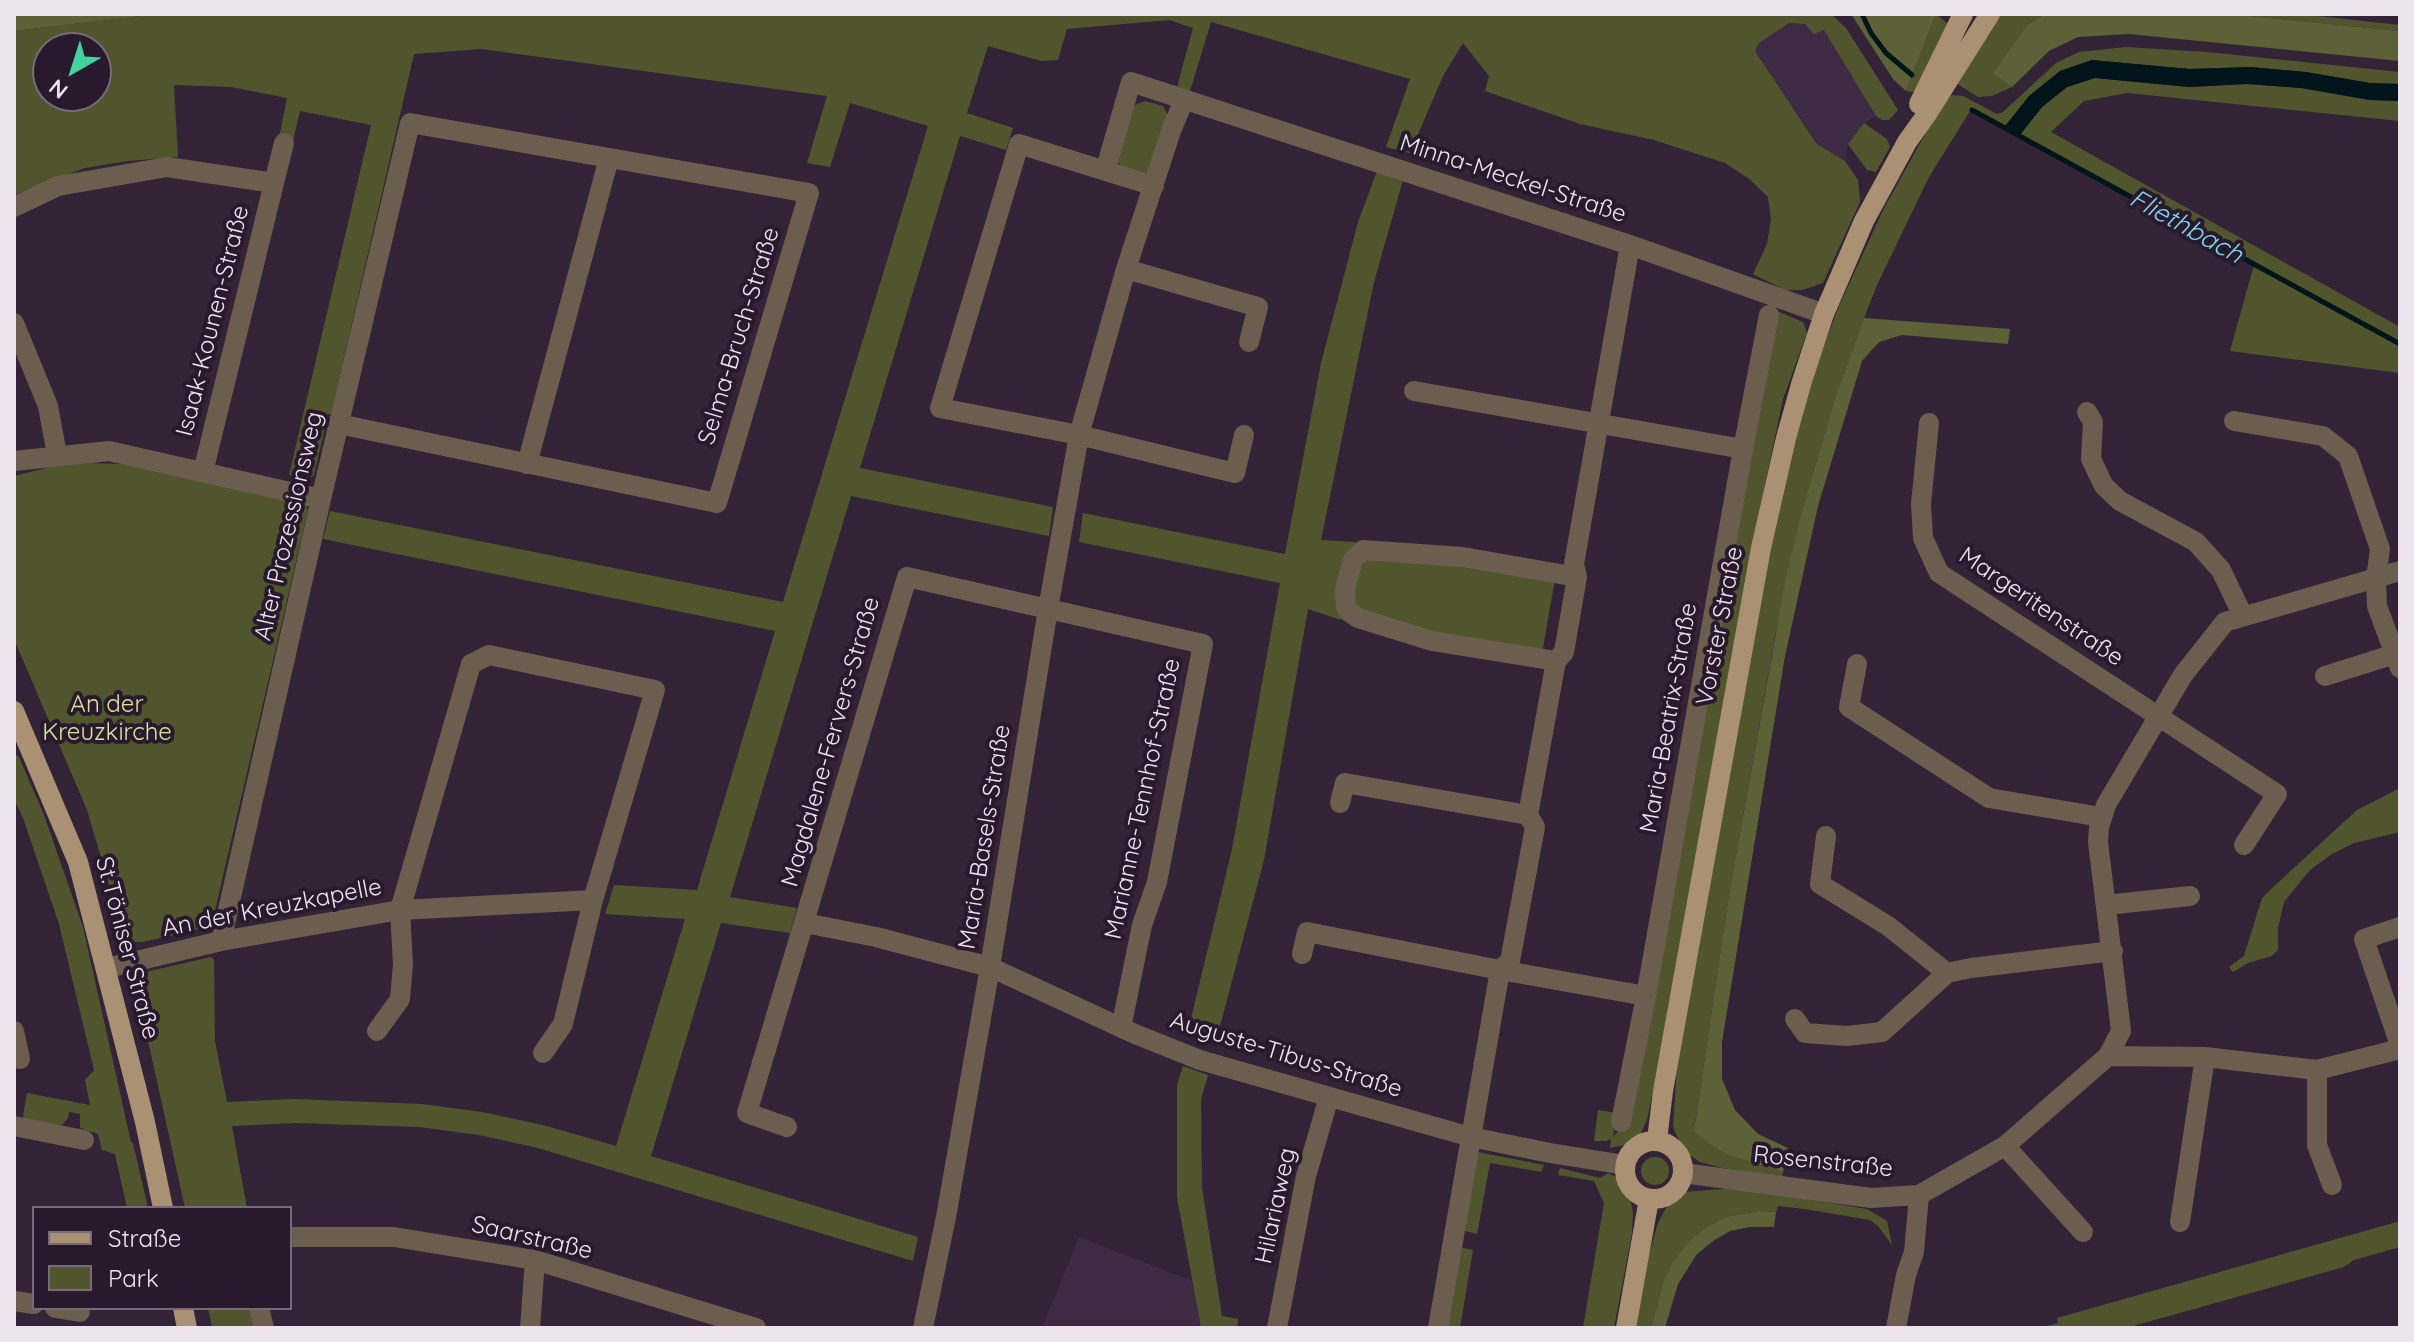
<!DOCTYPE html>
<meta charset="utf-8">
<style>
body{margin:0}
#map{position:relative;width:2414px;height:1342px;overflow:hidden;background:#322436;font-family:Quicksand,sans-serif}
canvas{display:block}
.frame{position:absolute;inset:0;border:16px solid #ede4f0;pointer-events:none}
.legend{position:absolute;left:32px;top:1206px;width:260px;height:104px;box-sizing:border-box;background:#281a2c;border:2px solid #776b7a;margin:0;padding:10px 14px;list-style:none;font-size:24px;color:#ede4f0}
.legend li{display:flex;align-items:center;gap:16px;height:40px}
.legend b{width:40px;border:2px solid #776b7a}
.north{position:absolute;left:32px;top:32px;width:80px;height:80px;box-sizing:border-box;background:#281a2c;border:2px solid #776b7a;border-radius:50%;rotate:219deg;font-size:22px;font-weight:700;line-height:32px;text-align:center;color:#ede4f0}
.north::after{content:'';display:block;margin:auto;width:28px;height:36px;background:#41d4a1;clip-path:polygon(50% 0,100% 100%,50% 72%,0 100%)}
</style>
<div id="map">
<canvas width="2414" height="1342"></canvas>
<div class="frame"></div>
<ul class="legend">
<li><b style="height:10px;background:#ab9173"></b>Straße</li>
<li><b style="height:22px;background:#51552d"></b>Park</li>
</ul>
<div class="north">N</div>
</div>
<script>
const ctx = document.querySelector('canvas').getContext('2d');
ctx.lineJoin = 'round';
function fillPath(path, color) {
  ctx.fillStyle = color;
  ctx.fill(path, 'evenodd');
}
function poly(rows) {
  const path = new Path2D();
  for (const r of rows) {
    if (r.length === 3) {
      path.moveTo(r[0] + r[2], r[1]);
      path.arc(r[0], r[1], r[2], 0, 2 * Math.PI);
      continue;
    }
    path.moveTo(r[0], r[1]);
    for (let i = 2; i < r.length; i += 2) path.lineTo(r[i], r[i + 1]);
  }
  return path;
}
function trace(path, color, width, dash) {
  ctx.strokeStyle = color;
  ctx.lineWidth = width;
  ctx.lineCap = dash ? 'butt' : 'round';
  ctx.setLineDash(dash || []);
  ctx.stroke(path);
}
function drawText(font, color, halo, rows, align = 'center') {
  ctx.font = font + ' Quicksand,sans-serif';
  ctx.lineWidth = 8;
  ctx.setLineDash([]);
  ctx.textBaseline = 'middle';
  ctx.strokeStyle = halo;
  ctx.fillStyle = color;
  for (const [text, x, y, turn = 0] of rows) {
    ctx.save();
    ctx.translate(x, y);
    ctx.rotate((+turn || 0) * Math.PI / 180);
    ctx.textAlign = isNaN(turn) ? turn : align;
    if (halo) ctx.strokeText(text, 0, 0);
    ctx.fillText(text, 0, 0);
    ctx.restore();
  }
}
const built = poly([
 [1788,23,1805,24,1824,29,1876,116,1864,123,1848,144,1845,161,1818,144,1755,51,1759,43],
 [1079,1237,1192,1281,1201,1328,1042,1328]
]);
const green = poly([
 [158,14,1831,14,1846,28,1898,110,1889,120,1882,120,1876,116,1824,30,1814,34,1805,24,1789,23,1759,43,1755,51,1817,144,1845,161,1858,180,1860,202,1823,283,1802,290,1785,290,1753,274,1767,244,1771,219,1768,197,1748,178,1725,163,1654,140,1580,124,1485,91,1489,76,1463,43,1443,76,1410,153,1386,147,1410,79,1211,22,1190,91,1177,87,1193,28,1169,20,1067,29,1058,60,1041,61,988,46,967,113,1013,128,1006,150,960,136,860,468,1053,507,1049,536,851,496,730,897,797,908,790,933,721,923,651,1156,918,1237,913,1261,538,1148,479,1135,419,1127,296,1123,232,1126,247,1208,185,1208,135,982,142,975,150,971,211,957,214,960,215,1041,227,1102,294,1099,422,1104,482,1112,543,1125,616,1146,685,919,605,914,614,885,697,890,775,631,323,539,330,511,783,602,928,126,850,103,830,167,807,163,827,96,481,49,414,54,331,414,328,414,314,475,306,479,289,475,371,125,300,111,293,141,279,138,287,98,231,87,174,85,178,157,127,161,85,168,14,195,14,31],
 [48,48,96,48,96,96,48,96],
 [1936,14,1950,26,1918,93,1906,91],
 [2001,14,2045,14,2027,25,1992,74,2012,87,1992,96,1978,97,1956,83],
 [2229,14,2299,14,2400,25,2400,31],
 [2126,47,2207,52,2400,72,2400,84,2370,83,2306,72,2250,67,2190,69,2092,60,2060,71,2029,96,2020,134,2042,107,2067,87,2095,78,2189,87,2247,84,2301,88,2370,100,2400,101,2400,121,2127,93,2084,101,2051,132,2400,327,2400,373,2230,351,2254,265,1970,111,1929,177,1877,285,1864,318,1837,392,1804,503,1775,636,1729,894,1694,1130,1730,1156,1783,1172,1782,1178,1718,1167,1700,1162,1688,1154,1679,1141,1673,1127,1677,1064,1782,485,1818,361,1839,306,1883,210,1944,100,1950,95,1963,96,1997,114,2003,112,2056,63,2079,52],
 [1145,101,1163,106,1169,117,1152,170,1142,176,1123,170,1116,159,1133,106],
 [1864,123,1887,139,1890,147,1876,172,1867,170,1848,144],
 [1377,171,1403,180,1374,282,1321,540,1356,542,1344,567,1339,593,1341,620,1308,609,1264,860,1216,1041,1188,1031,1232,849,1280,583,1079,542,1083,513,1285,554,1321,363,1358,222],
 [1775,310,1803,322,1807,333,1783,399,1763,494,1679,963,1647,1120,1639,1138,1626,1145,1610,1148,1611,1139,1606,1141,1594,1141,1598,1110,1617,1113,1613,1137,1621,1128],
 [88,463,122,464,155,470,306,505,308,510,212,923,208,927,143,942,134,942,125,939,87,810,14,639,14,476,55,466],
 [1414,557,1555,579,1542,654,1448,636,1357,609,1352,594,1354,583,1365,558],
 [14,753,19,757,44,815,83,927,131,1142,133,1143,148,1208,127,1208,115,1154,102,1150,98,1134,80,1128,80,1114,69,1112,68,1118,63,1124,56,1126,25,1120,23,1116,27,1093,90,1105,85,1080,94,1070,59,924,23,818,14,799],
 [2400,788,2400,832,2354,843,2332,854,2310,870,2284,902,2278,928,2278,950,2272,956,2248,963,2233,972,2229,967,2244,956,2262,898,2271,889,2357,810],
 [1183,1066,1208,1075,1201,1099,1202,1188,1222,1316,1238,1319,1237,1328,1201,1328,1177,1197,1177,1085],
 [1478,1152,1544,1165,1541,1172,1490,1163,1477,1234,1461,1230],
 [1655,1171,14],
 [1560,1168,1600,1178,1608,1173,1616,1177,1629,1194,1633,1212,1632,1233,1614,1328,1583,1328,1604,1203,1594,1181,1558,1175],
 [1736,1188,1867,1209,1887,1221,1892,1245,1878,1226,1870,1220,1804,1209,1778,1206,1776,1212,1758,1211,1726,1217,1663,1283,1651,1328,1634,1328,1644,1272,1658,1223,1666,1208,1684,1192],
 [2400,1221,2400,1247,2354,1260,2344,1267,2126,1328,2039,1328,2058,1323,2057,1318],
 [1458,1247,1473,1250,1460,1328,1444,1328],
 [208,1308,252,1308,256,1328,212,1328]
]);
const forest = poly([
 [14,14,158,14,14,31],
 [1851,14,1936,14,1906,91,1893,79],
 [2045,14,2229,14,2400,31,2400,61,2129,34,2078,37,2049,51,2012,87,1992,74,2027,25],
 [1864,318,2010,329,2008,344,1902,335,1879,342,1862,361,1818,506,1785,656,1722,1042,1722,1079,1735,1110,1758,1134,1788,1148,1783,1172,1730,1156,1710,1144,1694,1131,1729,894,1786,577,1804,503,1837,392],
 [1758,1211,1776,1212,1774,1227,1750,1227,1730,1231,1713,1241,1697,1254,1678,1284,1665,1328,1651,1328,1663,1283,1673,1262,1687,1244,1704,1229,1726,1217]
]);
const water = poly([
 [2092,60,2190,69,2250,67,2306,72,2370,83,2400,84,2400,101,2370,100,2301,88,2247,84,2189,87,2095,78,2067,87,2042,107,2020,135,2005,126,2029,96,2060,71]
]);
const stream = poly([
 [1862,14,1871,33,1886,53,1912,75],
 [1972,110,2400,344]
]);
const minor = poly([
 [1105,171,1131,82,1630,245,1824,314],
 [274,183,284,143],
 [1154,186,1019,144,940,408,1079,435,1235,473,1244,435],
 [14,207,58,186,167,167,274,183,203,472],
 [1126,269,1258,307,1249,342],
 [14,323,48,406,57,455],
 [1414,391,1743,449],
 [2087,412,2093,422,2091,459,2104,486,2120,501,2196,542,2221,570,2243,616],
 [2234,421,2323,436,2348,456,2380,549,2376,579,2377,606,2400,668],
 [1929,423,1921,504,1923,538,1939,573,2277,794,2244,845],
 [14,461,109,451,321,499],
 [527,464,609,158],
 [1556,661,1432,641,1358,618,1349,612,1346,607,1345,591,1347,581,1353,560,1363,550,1463,557,1577,577],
 [1857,664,1849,707,1989,798,2101,817],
 [2325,676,2395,654],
 [1340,803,1345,783,1528,815],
 [1826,836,1820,884,1888,926,1947,973],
 [2106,905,2190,896],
 [805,923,876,937,990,967,1135,1034,1200,1060,1471,1137,1550,1153,1625,1165],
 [2400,927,2364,939,2400,1045],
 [221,941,321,499,410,123,809,193,717,503,339,424],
 [1302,954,1307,932,1500,970,1646,996],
 [107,968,221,941,400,910,593,900],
 [1795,1019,1805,1033,1847,1036,1882,1032,1947,973,1971,968,2113,951],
 [14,1031,20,1059],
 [377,1031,400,999,403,964,400,910,471,664,489,655,655,690,593,900,563,1024,543,1053],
 [2108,1056,2121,1031,2098,842,2099,827,2106,805,2183,675,2225,622,2400,571],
 [2317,1070,2317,1145,2332,1185],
 [1621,1122,1646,996,1743,449,1769,315],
 [14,1126,84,1140],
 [787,1127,747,1113,907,577,1203,644,1157,882,1142,925,1121,1028],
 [2005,1146,2083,1232],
 [1683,1173,1871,1198,1919,1195,1914,1252,1906,1275,1896,1328],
 [1919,1195,2005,1146,2108,1056,2205,1057,2317,1070,2400,1049],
 [2180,1222,2205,1057],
 [290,1237,394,1237,535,1260,756,1328],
 [14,1301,34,1304],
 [55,1308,80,1312,78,1308],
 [259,1308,264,1328],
 [530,1328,535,1260],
 [923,1328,946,1217,990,967,1048,609,1079,435,1126,269,1171,131,1184,100],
 [1277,1328,1306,1176,1329,1097],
 [1438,1328,1500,970,1510,961,1535,827,1528,815,1556,661,1564,652,1577,577,1574,564,1630,245]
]);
const major = poly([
 [1919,104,1963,14],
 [14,711,78,862,145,1122,163,1208],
 [1657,1140,1663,1091,1761,548,1786,438,1802,381,1824,314,1864,221,1907,142,1927,114,1990,14],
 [1654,1170,29],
 [183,1308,187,1328],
 [1626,1328,1649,1199]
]);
const streetNames = [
 ["Minna-Meckel-Straße",1513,179,18],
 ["Isaak-Kounen-Straße",213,321,-76],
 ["Selma-Bruch-Straße",739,336,-73],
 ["Alter Prozessionsweg",289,526,-77],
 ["Margeritenstraße",2041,607,34],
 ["Vorster Straße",1720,626,-79],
 ["Maria-Beatrix-Straße",1669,718,-80],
 ["Magdalene-Fervers-Straße",831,742,-74],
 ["Marianne-Tennhof-Straße",1143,799,-78],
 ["Maria-Basels-Straße",985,837,-81],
 ["An der Kreuzkapelle",272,908,-11],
 ["St.Töniser Straße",127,948,75],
 ["Auguste-Tibus-Straße",1286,1055,17],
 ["Rosenstraße",1823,1162,6],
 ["Hilariaweg",1276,1206,-78],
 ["Saarstraße",532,1238,13]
];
const parkNames = [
 ["An der",107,705],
 ["Kreuzkirche",107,733]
];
const waterNames = [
 ["Fliethbach",2186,227,29]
];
fillPath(built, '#3e2b43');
fillPath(green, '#51552d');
fillPath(forest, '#5c6137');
fillPath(water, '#00141a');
trace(stream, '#00141a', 5);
trace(minor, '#6b5e4f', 20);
trace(major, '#ab9173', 20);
drawText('24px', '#ede4f0', '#281a2c', streetNames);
drawText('24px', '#d9e19a', '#281a2c', parkNames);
drawText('italic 26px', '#7cd5ed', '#281a2c', waterNames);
</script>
